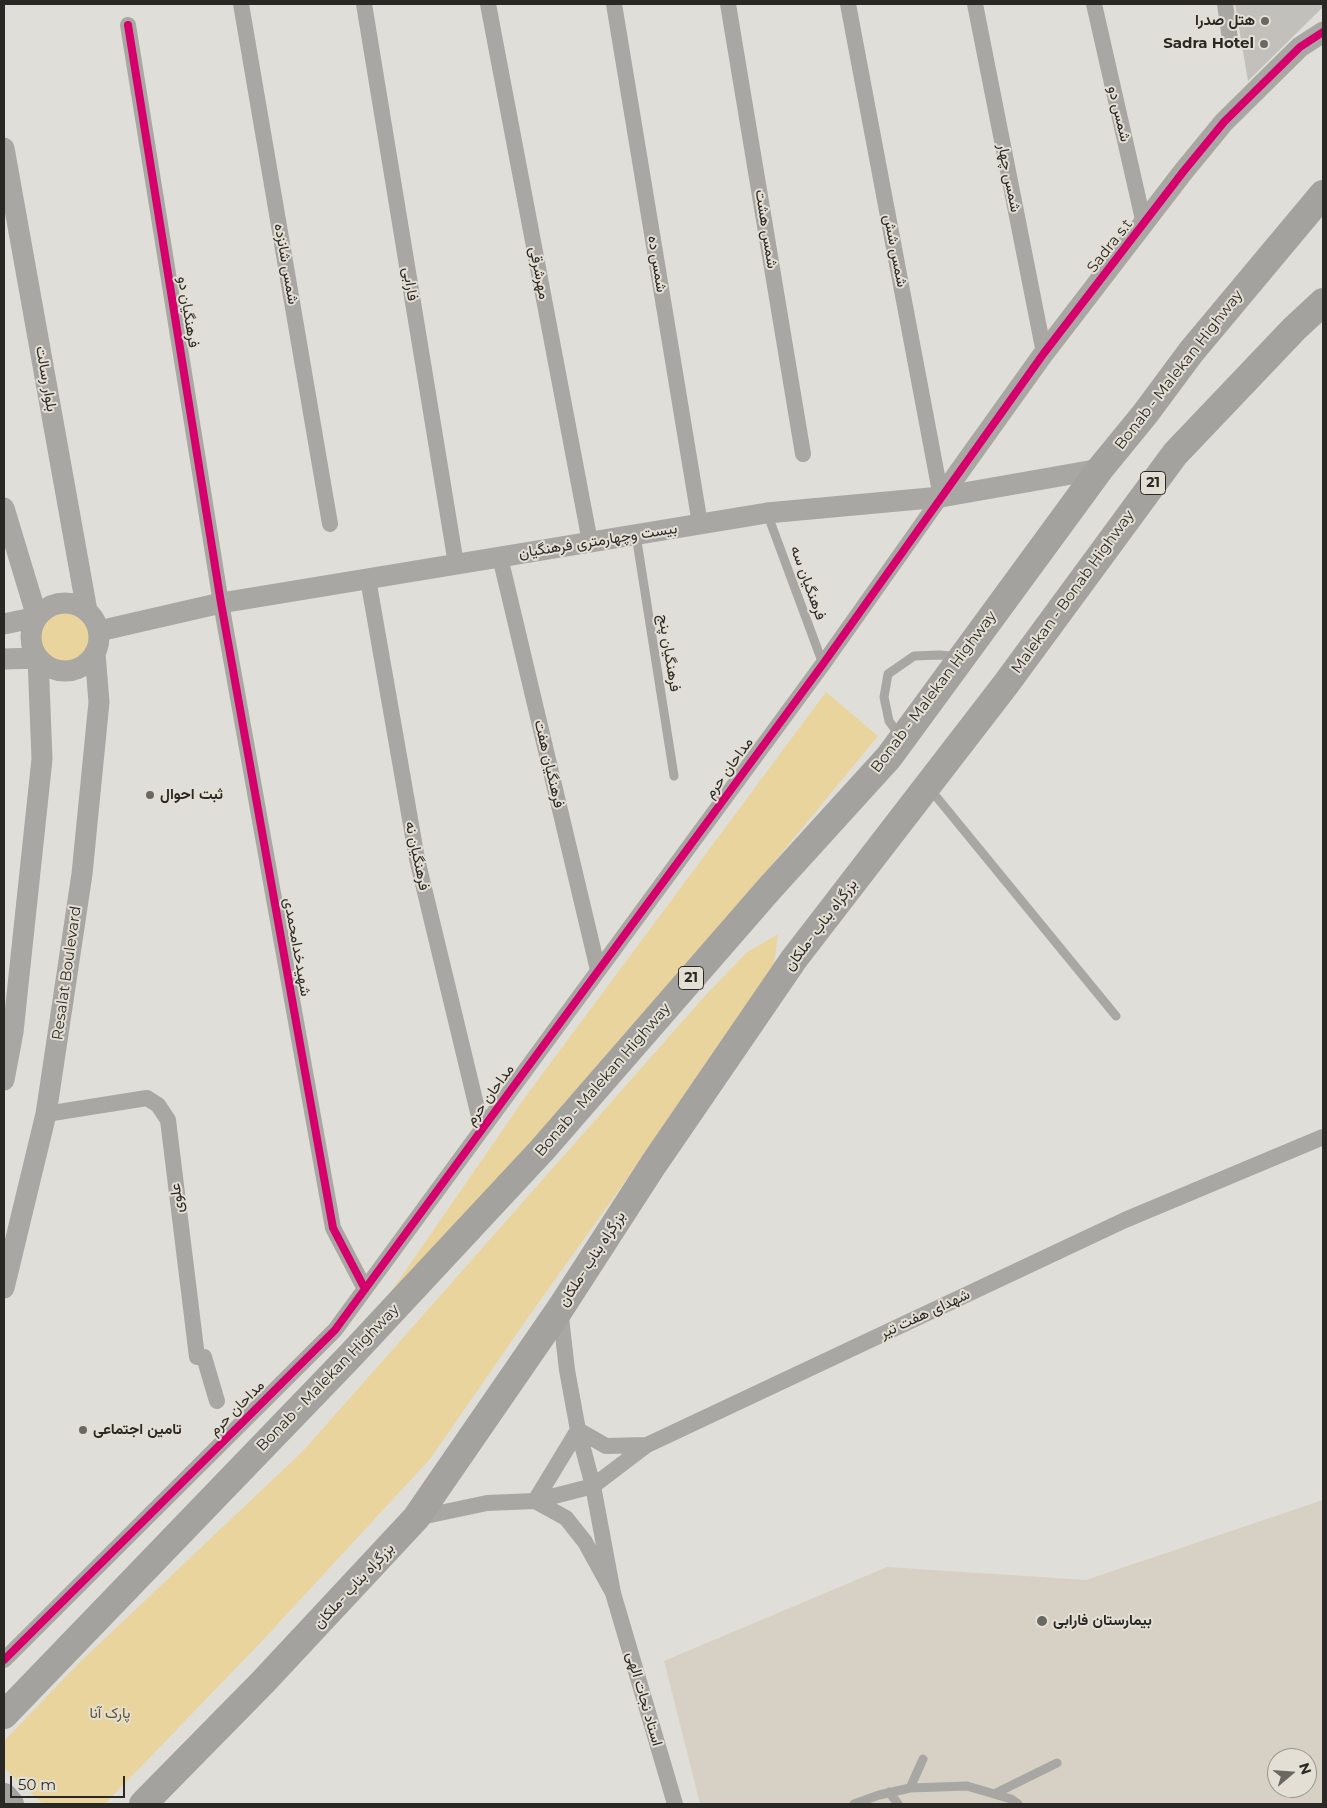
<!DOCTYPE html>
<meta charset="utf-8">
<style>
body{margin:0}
#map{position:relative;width:1327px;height:1808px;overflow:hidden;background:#e0ded8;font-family:Montserrat,sans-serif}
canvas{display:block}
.frame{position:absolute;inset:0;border:5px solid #2a2824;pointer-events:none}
.north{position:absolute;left:1267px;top:1748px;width:50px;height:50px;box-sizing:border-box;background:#e3dfd4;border:1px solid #99968e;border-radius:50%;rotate:72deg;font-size:14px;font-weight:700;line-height:20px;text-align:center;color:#2a2824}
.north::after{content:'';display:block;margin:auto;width:18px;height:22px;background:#6a6863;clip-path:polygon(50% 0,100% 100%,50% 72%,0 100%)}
.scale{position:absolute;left:10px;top:1776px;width:115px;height:22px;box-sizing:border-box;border:2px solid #2a2824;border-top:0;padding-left:6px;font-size:15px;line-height:18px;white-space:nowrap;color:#2a2824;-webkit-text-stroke:4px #e3dfd4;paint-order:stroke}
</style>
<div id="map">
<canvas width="1327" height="1808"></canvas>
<div class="frame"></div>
<div class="north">N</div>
<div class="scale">50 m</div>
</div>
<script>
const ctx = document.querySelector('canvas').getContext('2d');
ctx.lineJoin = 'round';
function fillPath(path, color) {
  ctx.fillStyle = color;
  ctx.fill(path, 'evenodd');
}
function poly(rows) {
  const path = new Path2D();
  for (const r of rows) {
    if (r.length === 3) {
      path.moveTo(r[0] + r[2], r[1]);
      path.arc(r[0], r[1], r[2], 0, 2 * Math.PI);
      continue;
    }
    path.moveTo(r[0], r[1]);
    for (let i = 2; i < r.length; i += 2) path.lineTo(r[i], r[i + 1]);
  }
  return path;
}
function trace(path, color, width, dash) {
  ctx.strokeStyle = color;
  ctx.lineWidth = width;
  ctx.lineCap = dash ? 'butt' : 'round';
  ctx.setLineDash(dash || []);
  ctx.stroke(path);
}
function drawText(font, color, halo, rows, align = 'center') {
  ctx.font = font + ' Montserrat,Vazirmatn,sans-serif';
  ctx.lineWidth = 4;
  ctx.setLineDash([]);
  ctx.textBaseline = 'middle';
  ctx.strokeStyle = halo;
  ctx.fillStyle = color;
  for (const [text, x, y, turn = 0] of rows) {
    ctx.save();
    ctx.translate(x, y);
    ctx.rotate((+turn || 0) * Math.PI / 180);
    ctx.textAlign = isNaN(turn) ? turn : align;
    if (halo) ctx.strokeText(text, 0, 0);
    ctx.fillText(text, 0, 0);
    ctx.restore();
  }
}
const built = poly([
 [1323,1500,1323,1804,700,1804,664,1661,887,1567,1086,1580],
 [1277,1758,1307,1758,1307,1788,1277,1788]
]);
const green = poly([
 [66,637,25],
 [826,692,878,736,668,991,368,1325,526,1096],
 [778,934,774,964,624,1183,529,1316,430,1459,262,1641,105,1804,43,1804,4,1768,4,1741,79,1663,303,1451,704,997,746,953]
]);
const building = poly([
 [1235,4,1323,4,1323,7,1248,81]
]);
const service = poly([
 [767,513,823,664],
 [636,535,674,776],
 [900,736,889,721,884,697,888,674,914,656,940,655,958,657],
 [930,789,1116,1016],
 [910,1788,923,1759],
 [889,1792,898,1804],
 [994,1794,1057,1763],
 [854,1804,879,1795,910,1788,967,1786,1011,1799,1018,1804]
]);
const minor = poly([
 [241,4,330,524],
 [364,4,456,564],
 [488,4,590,542],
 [614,4,700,524],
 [728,4,803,454],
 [975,4,1044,353],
 [1094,4,1144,224],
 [1225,4,1230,39],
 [128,25,221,603,333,1228,365,1289],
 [500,557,598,970],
 [368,579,417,859,482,1129],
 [46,1114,147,1098,158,1105,168,1120,197,1357,204,1357,217,1401],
 [578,1430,606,1446,647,1445],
 [535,1501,593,1486,647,1445,1125,1220,1323,1137],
 [535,1501,578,1430],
 [416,1518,487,1503,535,1501,566,1518,585,1542,613,1593,593,1486,578,1430,567,1370,560,1309],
 [613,1593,675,1804],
 [4,1660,335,1330,823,664,941,497,848,4]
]);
const tertiary = poly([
 [4,148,87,611],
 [941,497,1044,353,1183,172,1224,122,1300,47,1323,32],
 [4,508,37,617,4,624],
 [65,637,34],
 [99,631,221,603,767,513,941,497,1100,469],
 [4,659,38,658,42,759,13,1032,4,1080],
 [4,1288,46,1114,82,874,99,702,95,653]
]);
const trunk = poly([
 [4,1715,351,1355,542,1150,769,889,889,757,1100,469,1145,414,1191,352,1323,194],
 [4,1797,10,1804],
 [143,1804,263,1682,416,1518,560,1309,653,1165,794,959,1006,684,1175,454,1294,329,1323,302]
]);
const cycleway = poly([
 [128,25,221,603,333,1228,365,1289],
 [4,1660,335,1330,823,664,1044,353,1183,172,1224,122,1300,47,1323,32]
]);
const markers = [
 [1265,21,5,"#6a6863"],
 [1264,44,5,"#6a6863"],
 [150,795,5,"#6a6863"],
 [83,1430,5,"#6a6863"],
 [1042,1621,6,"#6a6863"]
];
const shields = [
 [1153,483,25],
 [691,978,25]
];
const shieldNames = [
 ["21",1153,483],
 ["21",691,978]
];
const poiNames = [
 ["هتل صدرا",1255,21,"right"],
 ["Sadra Hotel",1254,44,"right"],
 ["ثبت احوال",160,795],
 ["تامین اجتماعی",93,1430],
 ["بیمارستان فارابی",1053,1621]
];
const streetNames = [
 ["شمس دو",1119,114,77],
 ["شمس چهار",1009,178,79],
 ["شمس هشت",766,229,81],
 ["Sadra s.t",1110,246,-52],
 ["شمس شش",895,251,79],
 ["شمس شانزده",286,264,80],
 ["شمس ده",657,264,81],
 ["مهرشرقی",539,273,79],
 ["فارابی",410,284,81],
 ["فرهنگیان دو",188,312,81],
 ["Bonab - Malekan Highway",1179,370,-52],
 ["بلوار رسالت",46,379,80],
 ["بیست وچهارمتری فرهنگیان",598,541,-9],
 ["فرهنگیان سه",808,583,70],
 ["Malekan - Bonab Highway",1073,592,-54],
 ["فرهنگیان پنج",669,653,81],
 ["Bonab - Malekan Highway",934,692,-53],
 ["فرهنگیان هفت",549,764,77],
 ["مداحان حرم",729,768,-54],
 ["فرهنگیان نه",417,856,78],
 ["بزرگراه بناب -ملکان",821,925,-53],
 ["شهیدخدامحمدی",297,947,80],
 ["Resalat Boulevard",67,973,-82],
 ["Bonab - Malekan Highway",603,1080,-49],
 ["مداحان حرم",490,1095,-54],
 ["علوی",177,1198,-97],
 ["بزرگراه بناب -ملکان",592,1259,-57],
 ["شهدای هفت تیر",925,1314,-25],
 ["Bonab - Malekan Highway",328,1378,-46],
 ["مداحان حرم",237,1408,-45],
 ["بزرگراه بناب -ملکان",354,1586,-47],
 ["استاد نجات الهی",644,1699,74]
];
const parkNames = [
 ["پارک آنا",110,1714]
];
fillPath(built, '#d6d1c4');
fillPath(green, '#ead49d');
fillPath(building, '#c2c0bb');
trace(service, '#a8a7a3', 9);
trace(minor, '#a8a7a3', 16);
trace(tertiary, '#a8a7a3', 21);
trace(trunk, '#a3a29e', 28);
trace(cycleway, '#d6006c', 8);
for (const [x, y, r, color] of markers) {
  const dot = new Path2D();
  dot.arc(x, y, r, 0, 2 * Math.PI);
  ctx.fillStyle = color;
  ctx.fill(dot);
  trace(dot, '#e3dfd4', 2);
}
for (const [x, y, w] of shields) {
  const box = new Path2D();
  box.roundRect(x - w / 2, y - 11.5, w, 23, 4);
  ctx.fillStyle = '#e3dfd4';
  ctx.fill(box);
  trace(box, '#2a2824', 1);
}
drawText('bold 14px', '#2a2824', null, shieldNames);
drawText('bold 15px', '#2a2824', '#e3dfd4', poiNames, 'left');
drawText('15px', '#2a2824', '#e3dfd4', streetNames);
drawText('15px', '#635229', '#e3dfd4', parkNames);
</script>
